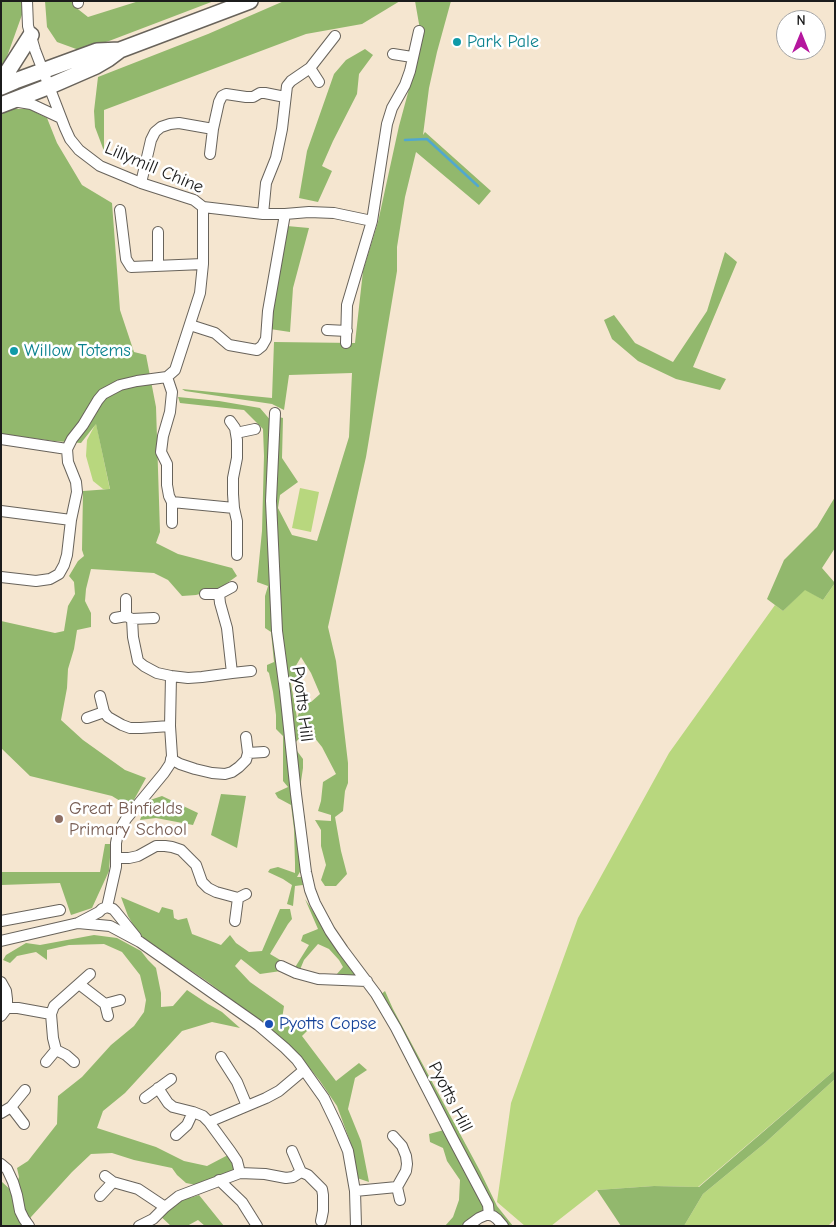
<!DOCTYPE html>
<style>
body{margin:0}
#map{position:relative;width:836px;height:1227px;overflow:hidden;background:#f5e6d0;font-family:"Comic Neue",sans-serif}
canvas{display:block}
.frame{position:absolute;inset:0;border:2px solid #1c1c1c;pointer-events:none}
.north{position:absolute;left:776px;top:10px;width:50px;height:50px;box-sizing:border-box;background:#fff;border:1px solid #a4a4a4;border-radius:50%;rotate:0deg;font-size:14px;font-weight:700;line-height:20px;text-align:center;color:#1c1c1c}
.north::after{content:'';display:block;margin:auto;width:18px;height:22px;background:#b5179e;clip-path:polygon(50% 0,100% 100%,50% 72%,0 100%)}
</style>
<div id="map">
<canvas width="836" height="1227"></canvas>
<div class="frame"></div>
<div class="north">N</div>
</div>
<script>
const ctx = document.querySelector('canvas').getContext('2d');
ctx.lineJoin = 'round';
function fillPath(path, color) {
  ctx.fillStyle = color;
  ctx.fill(path, 'evenodd');
}
function poly(rows) {
  const path = new Path2D();
  for (const r of rows) {
    path.moveTo(r[0], r[1]);
    for (let i = 2; i < r.length; i += 2) path.lineTo(r[i], r[i + 1]);
  }
  return path;
}
function trace(path, color, width, dash) {
  ctx.strokeStyle = color;
  ctx.lineWidth = width;
  ctx.lineCap = dash ? 'butt' : 'round';
  ctx.setLineDash(dash || []);
  ctx.stroke(path);
}
function drawText(font, color, halo, rows, align = 'center') {
  ctx.font = font + ' "Comic Neue",sans-serif';
  ctx.lineWidth = 5;
  ctx.setLineDash([]);
  ctx.textBaseline = 'middle';
  ctx.strokeStyle = halo;
  ctx.fillStyle = color;
  for (const [text, x, y, turn = 0] of rows) {
    ctx.save();
    ctx.translate(x, y);
    ctx.rotate((+turn || 0) * Math.PI / 180);
    ctx.textAlign = isNaN(turn) ? turn : align;
    if (halo) ctx.strokeText(text, 0, 0);
    ctx.fillText(text, 0, 0);
    ctx.restore();
  }
}
const green = poly([
 [96,423,110,490,103,489,93,481,86,456,87,440],
 [300,488,319,492,311,532,292,528],
 [835,583,835,1070,698,1187,654,1186,597,1190,551,1226,525,1226,497,1202,511,1103,578,918,669,753,775,605,783,611,805,589,823,600],
 [835,1079,835,1219,828,1226,684,1226,703,1194,765,1143]
]);
const forest = poly([
 [1,1,22,1,23,12,4,65,1,67],
 [45,1,73,1,74,6,88,17,139,1,214,1,109,41,79,50,57,42,47,27],
 [284,1,400,1,362,24,306,34,104,110,104,151,95,127,94,111,98,77,208,34],
 [415,1,451,1,437,52,429,88,423,135,425,132,491,191,479,205,416,152,405,197,397,247,397,271,366,457,328,627,336,661,348,763,348,783,345,791,343,811,335,817,341,851,347,874,336,886,325,886,321,880,326,865,321,846,321,830,315,820,331,821,331,815,318,811,321,801,323,782,336,774,322,747,314,737,314,727,306,731,295,743,297,751,303,759,303,768,300,788,306,827,299,828,301,870,297,877,302,877,303,885,295,886,293,906,287,904,292,885,283,879,268,872,270,869,278,867,295,873,295,863,294,829,291,805,278,798,275,793,288,787,283,781,283,736,276,729,276,715,273,692,269,673,267,671,267,665,274,662,271,632,265,628,265,596,268,586,257,582,262,531,264,456,263,429,244,410,180,403,178,397,219,401,260,408,272,422,279,417,283,418,282,458,298,482,280,495,278,508,292,535,317,541,349,437,352,373,289,375,284,410,272,404,185,391,182,389,272,398,274,342,355,343,363,271,378,222,399,126,422,41],
 [301,657,311,673,320,694,311,702,303,702,297,718,290,678,295,684,301,678,294,669],
 [365,49,373,55,359,74,357,94,333,141,322,166,332,171,318,202,299,198,307,151,334,74,346,60],
 [9,109,29,109,47,118,57,143,82,185,112,203,120,310,134,352,146,355,156,407,160,532,156,543,178,554,232,568,237,576,219,589,196,595,182,596,168,580,154,573,91,569,86,589,85,601,91,613,91,627,77,630,74,649,68,669,67,688,61,720,83,740,125,770,146,778,130,807,112,796,30,776,1,748,1,621,55,633,64,631,68,606,75,594,74,582,69,576,78,561,84,556,82,550,83,491,110,489,96,424,81,443,54,441,1,434,1,113],
 [287,226,309,228,293,288,290,332,270,329],
 [725,252,737,262,693,367,726,379,720,390,676,379,638,361,612,339,604,320,614,315,635,343,673,362,707,311],
 [835,497,835,548,822,568,835,583,823,600,805,590,783,611,767,599,784,560,817,527],
 [221,794,246,796,237,848,211,835],
 [162,796,198,813,193,825,156,818,140,820,147,801],
 [105,844,111,844,109,871,92,908,71,915,60,883,1,885,1,872,100,872],
 [121,897,159,913,162,907,173,910,174,918,178,920,187,918,192,934,221,945,230,935,236,943,249,952,262,951,280,909,290,909,292,919,288,924,270,954,287,964,281,971,260,974,241,959,235,966,250,982,284,1006,282,1019,288,1026,305,1019,310,1028,302,1036,336,1081,359,1063,367,1070,355,1078,348,1109,361,1141,369,1182,357,1178,351,1144,337,1106,320,1081,299,1055,277,1034,237,1004,208,982,140,936,128,916],
 [305,899,340,953,355,972,357,980,336,975,343,967,339,960,329,949,318,944,304,960,299,972,294,969,309,945,301,941,303,935,318,929],
 [94,935,117,938,141,951,148,960,156,968,161,993,161,1007,173,1006,187,990,208,1004,222,1012,240,1028,212,1022,182,1031,125,1093,103,1111,97,1128,156,1147,184,1161,207,1166,228,1155,237,1170,196,1185,186,1183,177,1175,172,1168,134,1160,112,1153,91,1154,72,1172,31,1217,26,1226,1,1226,1,1181,14,1193,19,1177,17,1168,28,1161,57,1124,58,1096,82,1077,111,1045,134,1026,144,1012,146,1000,140,975,122,952,104,944,69,945,47,950,47,960,36,952,17,956,10,963,3,960,6,955,26,943,40,945],
 [385,991,393,1009,480,1171,497,1206,513,1226,505,1226,481,1213,460,1226,445,1226,453,1217,459,1200,460,1180,447,1161,443,1148,430,1142,429,1134,444,1130,420,1087,393,1034,379,996],
 [835,1070,835,1079,765,1143,703,1194,684,1226,621,1226,597,1190,654,1186,699,1187],
 [199,1195,224,1226,205,1226,198,1220,187,1226,171,1226,157,1213,182,1197,190,1198]
]);
const stream = poly([
 [405,140,427,139,478,186]
]);
const minor = poly([
 [27,1,28,26,35,50,65,128,70,139,79,150,100,166,141,183,194,200,203,207,263,214,285,214,309,212,334,213,372,221],
 [78,1,78,3],
 [393,54,412,57],
 [310,68,319,82],
 [13,101,31,104,61,118],
 [210,154,213,129,219,102,222,96,226,94,246,97,253,97,260,93,265,93,285,97],
 [141,183,151,140,155,132,161,127,170,124,179,123,213,129],
 [120,210,126,259,131,267,203,264],
 [263,214,266,183,276,158,282,129,287,86,291,81,310,68,335,36],
 [158,232,158,265],
 [190,325,215,333,229,345,257,350,262,346,266,339,268,311,285,214],
 [327,330,347,331],
 [346,343,347,305,372,221,387,124,392,108,405,85,410,71,419,31],
 [167,377,175,370,200,293,203,264,203,207],
 [167,377,172,392,170,412,163,436,161,452,167,464,167,485,169,496,172,502,172,523],
 [275,413,271,501,277,631,285,691,296,794,306,872,310,890,315,903,330,931,343,950,376,994,396,1028,453,1139,488,1205,489,1215],
 [230,421,235,428,237,440,237,458,233,478,233,494,234,508,237,521,237,555],
 [236,433,255,429],
 [1,439,67,449],
 [172,502,234,508],
 [1,511,71,520],
 [1,577,36,581,50,579,59,574,64,565,67,555,71,520,77,492,76,482,68,462,67,449,72,439,83,425,98,400,103,394,120,385,137,381,167,377],
 [205,594,219,594,232,587],
 [219,594,220,603,227,628,232,673],
 [126,599,126,616],
 [115,618,126,616,132,619,154,618],
 [132,619,133,637,138,661,144,666,157,673,171,676,188,678,202,677,232,673,251,671],
 [100,696,104,712,108,717,122,725,130,728,141,728,170,726],
 [87,718,104,712],
 [248,753,264,752],
 [171,759,180,764,195,769,212,773,225,774,232,772,239,767,246,760,248,753,246,737],
 [116,858,129,858,138,856,156,846,165,846,172,847,181,850,196,865,202,882,208,888,216,892,238,898,246,894],
 [107,907,116,867,116,843,118,833,126,819,164,773,170,764,172,756,170,726,171,676],
 [1,921,60,910],
 [235,921,238,898],
 [78,923,110,926,140,942,258,1025,285,1048,297,1060,324,1098,337,1125,348,1151,355,1191,356,1226],
 [1,941,78,923,99,912,102,909,107,907,113,909,115,911,136,937],
 [281,966,296,973,318,979,367,981],
 [1,982,6,991,7,999,7,1008],
 [79,984,105,1004],
 [1,1016,7,1008,18,1008,51,1014],
 [108,1016,105,1004,120,1000],
 [56,1050,53,1038,51,1014,54,1006,90,974],
 [221,1057,237,1082,247,1106],
 [46,1062,56,1050,66,1055,74,1062],
 [158,1088,168,1103,173,1107,193,1112,203,1116,209,1122],
 [145,1098,171,1079],
 [11,1107,24,1124],
 [1,1113,11,1107,25,1090],
 [176,1135,187,1125,193,1112],
 [292,1151,301,1172],
 [1,1164,7,1169,13,1182,17,1195,20,1211,24,1219,29,1226],
 [240,1173,265,1174,286,1178,293,1177,301,1172,308,1175,322,1189,323,1195,323,1211,321,1221],
 [105,1176,113,1182,138,1189,165,1207],
 [219,1180,242,1202,257,1226],
 [397,1187,400,1200],
 [355,1191,397,1187,406,1171,407,1164,406,1156,402,1146,393,1136],
 [100,1196,113,1182],
 [489,1215,493,1216,497,1219,503,1226],
 [139,1226,153,1219,165,1207,179,1196,240,1173,237,1161,231,1152,209,1122,266,1098,279,1091,304,1070],
 [468,1226,479,1218,486,1215,489,1215]
]);
const highway = poly([
 [1,78,8,71,31,35],
 [1,87,15,81,97,51,120,50],
 [1,105,50,86,96,66,108,59,120,50,250,1]
]);
const markers = [
 [457,42,5,"#0f9aa8"],
 [14,351,5,"#0f9aa8"],
 [59,819,5,"#8d6e63"],
 [269,1024,5,"#1a4fb4"]
];
const cultureNames = [
 ["Park Pale",467,42],
 ["Willow Totems",24,351]
];
const streetNames = [
 ["Lillymill Chine",154,168,23],
 ["Pyotts Hill",302,704,83],
 ["Pyotts Hill",450,1097,63]
];
const educationNames = [
 ["Great Binfields",69,809],
 ["Primary School",69,830]
];
const transitNames = [
 ["Pyotts Copse",279,1024]
];
fillPath(green, '#b8d77e');
fillPath(forest, '#92b86d');
trace(stream, '#51a8ce', 2.5);
trace(minor, '#68635b', 12);
trace(highway, '#68635b', 18);
trace(minor, '#fff', 10);
trace(highway, '#fff', 15);
for (const [x, y, r, color] of markers) {
  const dot = new Path2D();
  dot.arc(x, y, r, 0, 2 * Math.PI);
  ctx.fillStyle = color;
  ctx.fill(dot);
  trace(dot, '#fff', 2);
}
drawText('18px', '#0d838f', '#fff', cultureNames, 'left');
drawText('18px', '#1c1c1c', '#fff', streetNames);
drawText('18px', '#785e54', '#fff', educationNames, 'left');
drawText('18px', '#164399', '#fff', transitNames, 'left');
</script>
